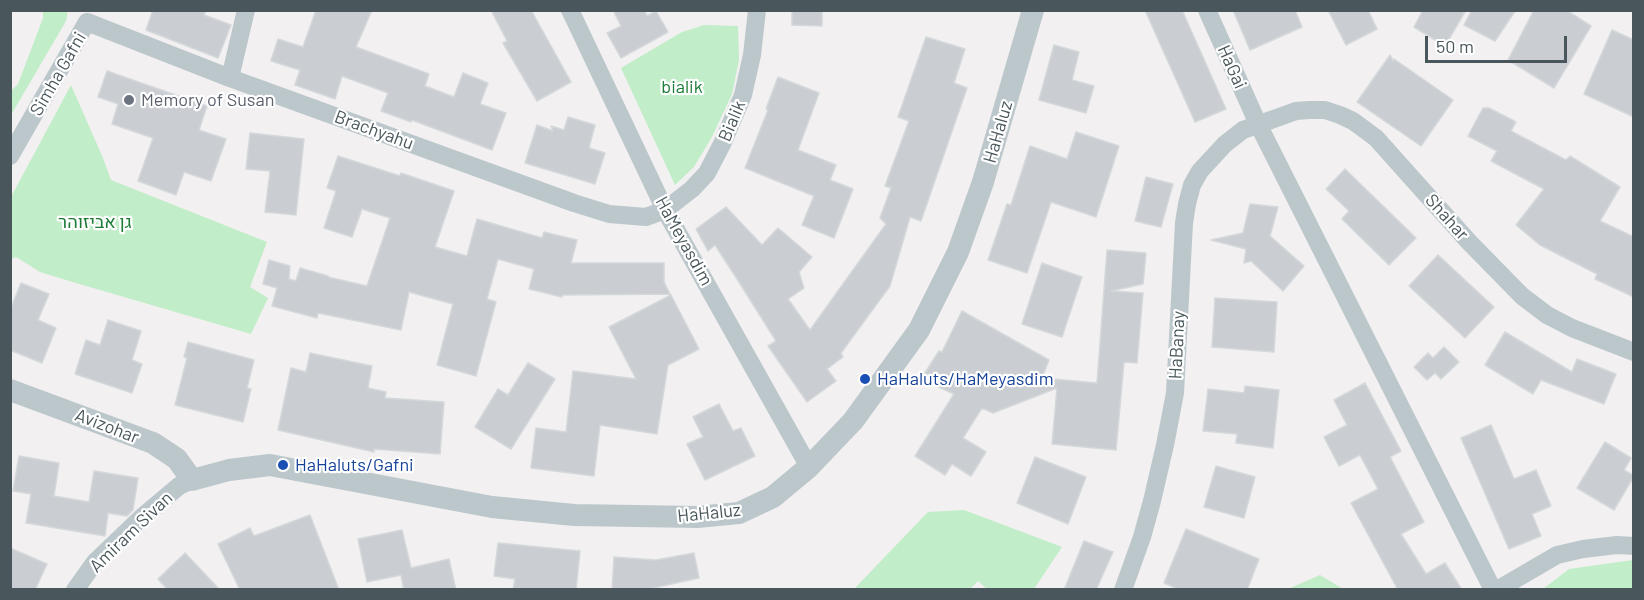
<!DOCTYPE html>
<meta charset="utf-8">
<style>
body{margin:0}
#map{position:relative;width:1644px;height:600px;overflow:hidden;background:#f2f0f0;font-family:Barlow,sans-serif}
canvas{display:block}
.frame{position:absolute;inset:0;border:12px solid #49575c;pointer-events:none}
.scale{position:absolute;left:1425px;top:36px;width:142px;height:27px;box-sizing:border-box;border:3px solid #49575c;border-top:0;padding-left:8px;font-size:18px;line-height:21px;white-space:nowrap;color:#49575c;-webkit-text-stroke:4px #fff;paint-order:stroke}
</style>
<div id="map">
<canvas width="1644" height="600"></canvas>
<div class="frame"></div>
<div class="scale">50 m</div>
</div>
<script>
const ctx = document.querySelector('canvas').getContext('2d');
ctx.lineJoin = 'round';
function fillPath(path, color) {
  ctx.fillStyle = color;
  ctx.fill(path, 'evenodd');
}
function poly(rows) {
  const path = new Path2D();
  for (const r of rows) {
    path.moveTo(r[0], r[1]);
    for (let i = 2; i < r.length; i += 2) path.lineTo(r[i], r[i + 1]);
  }
  return path;
}
function trace(path, color, width, dash) {
  ctx.strokeStyle = color;
  ctx.lineWidth = width;
  ctx.lineCap = dash ? 'butt' : 'round';
  ctx.setLineDash(dash || []);
  ctx.stroke(path);
}
function drawText(font, color, halo, rows, align = 'center') {
  ctx.font = font + ' Barlow,Heebo,sans-serif';
  ctx.lineWidth = 4.5;
  ctx.setLineDash([]);
  ctx.textBaseline = 'middle';
  ctx.strokeStyle = halo;
  ctx.fillStyle = color;
  for (const [text, x, y, turn = 0] of rows) {
    ctx.save();
    ctx.translate(x, y);
    ctx.rotate((+turn || 0) * Math.PI / 180);
    ctx.textAlign = isNaN(turn) ? turn : align;
    if (halo) ctx.strokeText(text, 0, 0);
    ctx.fillText(text, 0, 0);
    ctx.restore();
  }
}
const green = poly([
 [43,11,68,11,66,21,11,115,11,91,18,84,43,18],
 [704,25,738,26,739,60,732,94,712,137,694,167,675,185,621,68,682,32],
 [71,85,103,158,111,180,267,242,250,287,268,298,251,334,76,283,40,272,16,257,11,259,11,197],
 [964,510,1062,547,1034,589,987,589,978,581,970,589,854,589,928,512],
 [1633,560,1633,589,1543,589,1569,569],
 [1320,575,1343,589,1287,589,1288,589]
]);
const building = poly([
 [153,10,206,10,204,15,231,25,218,58,146,30,153,10],
 [316,10,372,10,356,47,429,74,425,86,454,97,463,73,488,83,480,104,506,113,492,150,412,120,411,122,381,111,388,93,342,76,335,99,295,85,300,70,271,61,278,39,303,47,316,10],
 [491,10,531,10,571,82,537,101,503,43,507,41,491,10],
 [613,10,644,10,647,16,656,11,668,32,621,58,607,33,621,26,613,10],
 [792,10,822,10,822,26,792,25,792,10],
 [1145,10,1182,10,1226,109,1195,122,1145,10],
 [1233,10,1295,10,1302,27,1250,50,1233,10],
 [1328,10,1368,10,1377,29,1346,45,1328,10],
 [1423,10,1466,10,1445,46,1414,27,1423,10],
 [1472,10,1516,10,1495,41,1464,25,1472,10],
 [1534,10,1566,10,1591,26,1554,88,1508,60,1534,10],
 [1612,30,1634,40,1634,117,1584,94,1612,30],
 [926,37,965,49,954,83,967,88,921,221,910,217,890,286,841,353,843,357,827,369,836,381,807,402,768,346,776,341,739,282,715,245,708,251,696,229,726,207,762,245,778,228,812,257,799,272,804,288,788,299,810,330,886,224,880,218,891,188,885,186,909,121,898,117,926,37],
 [1054,45,1079,52,1072,80,1094,86,1086,113,1039,100,1054,45],
 [1390,55,1393,61,1394,59,1453,100,1421,146,1357,102,1390,55],
 [107,71,207,106,199,130,226,139,211,181,184,172,176,195,138,181,153,138,112,124,118,104,98,97,107,71],
 [778,77,819,93,798,150,836,165,830,180,853,189,834,238,802,225,814,196,745,168,768,110,766,109,778,77],
 [1483,108,1489,108,1516,122,1511,131,1566,160,1570,156,1620,187,1600,221,1634,237,1634,297,1595,279,1597,274,1540,245,1516,225,1544,189,1491,161,1497,151,1468,136,1483,108],
 [568,117,595,125,589,148,605,153,595,184,525,163,537,125,553,131,551,126,564,130,568,117],
 [1076,132,1119,146,1096,217,1051,202,1027,273,988,260,1007,204,1011,205,1030,146,1067,159,1076,132],
 [250,133,304,139,296,215,265,212,270,171,246,169,250,133],
 [338,156,400,176,401,173,454,191,435,247,467,256,477,219,542,238,544,232,577,240,571,263,664,263,664,282,670,294,563,295,562,297,529,289,534,269,498,259,487,299,496,302,476,376,437,365,453,304,409,292,401,330,318,313,317,318,272,306,277,288,263,284,269,260,290,266,289,279,296,281,300,268,328,276,328,277,367,286,390,218,362,209,352,237,324,228,336,191,327,188,338,156],
 [1345,169,1416,238,1389,265,1342,219,1349,211,1326,189,1345,169],
 [1146,177,1173,184,1161,227,1135,221,1146,177],
 [1250,204,1278,207,1270,236,1304,266,1283,291,1251,261,1244,263,1246,249,1211,240,1243,233,1250,204],
 [1107,250,1146,253,1143,284,1111,291,1143,293,1137,363,1124,362,1116,450,1052,444,1057,388,993,413,982,408,963,438,986,452,971,476,952,464,945,475,915,456,954,394,921,379,939,351,942,352,962,311,1049,360,1042,378,1097,383,1107,250],
 [1438,255,1494,307,1465,338,1409,286,1438,255],
 [1042,263,1082,277,1062,337,1022,324,1042,263],
 [21,283,49,294,38,320,56,328,42,363,10,350,10,310,21,283],
 [671,295,699,349,668,365,657,434,600,425,594,476,531,468,536,428,566,432,573,371,636,379,609,327,671,295],
 [1215,298,1277,302,1274,352,1212,347,1215,298],
 [108,320,141,331,132,360,142,364,132,393,75,374,86,340,100,345,108,320],
 [1505,332,1572,372,1577,359,1616,374,1604,404,1541,380,1533,394,1485,365,1505,332],
 [188,342,254,360,247,388,251,389,243,422,175,405,187,358,184,357,188,342],
 [1444,347,1459,362,1441,379,1435,373,1427,380,1414,367,1428,353,1433,358,1444,347],
 [310,353,372,366,368,388,386,392,385,398,444,402,440,454,374,449,374,452,278,430,291,368,306,372,310,353],
 [528,363,555,379,511,449,475,427,498,389,508,395,528,363],
 [1365,383,1401,451,1390,457,1424,522,1401,534,1426,574,1445,563,1462,590,1398,590,1351,503,1378,489,1360,455,1339,466,1324,437,1347,425,1334,400,1365,383],
 [1245,386,1279,390,1273,448,1236,443,1237,434,1203,431,1208,389,1244,393,1245,386],
 [719,404,733,431,741,428,755,456,705,480,687,444,703,437,693,417,719,404],
 [1491,425,1514,479,1536,470,1551,506,1532,514,1541,536,1509,549,1461,438,1491,425],
 [1605,442,1631,458,1624,470,1634,476,1614,510,1577,488,1605,442],
 [19,456,59,463,54,496,89,502,94,471,138,478,133,510,127,516,108,513,105,536,26,523,31,494,13,491,19,456],
 [1035,457,1086,477,1068,524,1017,503,1035,457],
 [1216,466,1255,477,1244,518,1204,507,1216,466],
 [310,515,339,590,240,590,218,544,250,528,254,536,310,515],
 [1186,529,1259,559,1247,590,1181,590,1164,583,1186,529],
 [402,530,411,568,449,559,456,590,404,590,401,575,367,582,358,539,402,530],
 [1084,541,1113,552,1096,590,1064,590,1084,541],
 [498,543,580,551,576,590,513,590,515,579,494,576,498,543],
 [10,548,47,564,35,590,10,590,10,548],
 [185,553,220,590,168,590,158,579,185,553],
 [694,553,699,578,653,588,652,590,612,590,614,557,656,560,694,553]
]);
const minor = poly([
 [570,10,665,210,809,467],
 [1207,10,1258,124,1493,590],
 [87,22,230,78,574,203,609,214,646,217,665,210,692,189,707,173,723,142,743,95,752,55,757,10],
 [230,78,246,10],
 [10,156,87,22],
 [75,590,95,562,141,518,179,486,192,480],
 [1123,590,1142,537,1152,501,1165,445,1175,393,1184,223,1187,204,1192,185,1200,171,1225,144,1243,130,1296,111,1309,110,1325,110,1340,115,1353,121,1376,138,1469,242,1522,296,1547,315,1572,328,1634,352],
 [1497,590,1557,555,1583,549,1617,545,1634,546]
]);
const tertiary = poly([
 [10,390,153,443,177,459,192,480,229,470,270,465,492,507,574,515,697,517,739,513,773,497,809,467,853,421,919,330,958,252,983,182,1033,10]
]);
const markers = [
 [129,100,6,"#6b7280"],
 [865,379,6,"#1a4fb4"],
 [283,465,6,"#1a4fb4"]
];
const streetNames = [
 ["HaGai",1232,67,66],
 ["Simha Gafni",58,74,-60],
 ["Bialik",732,121,-67],
 ["Brachyahu",374,130,20],
 ["HaHaluz",998,132,-74],
 ["Shahar",1447,217,48],
 ["HaMeyasdim",684,241,61],
 ["HaBanay",1177,345,-87],
 ["Avizohar",107,426,21],
 ["HaHaluz",709,513,-6],
 ["Amiram Sivan",131,532,-44]
];
const parkNames = [
 ["bialik",682,87],
 ["גן אביזוהר",95,222]
];
const worshipNames = [
 ["Memory of Susan",141,100]
];
const transitNames = [
 ["HaHaluts/HaMeyasdim",877,379],
 ["HaHaluts/Gafni",295,465]
];
fillPath(green, '#c1edc8');
fillPath(building, '#caced2');
trace(building, '#d4d8db', 1.5);
trace(minor, '#bcc7cc', 18);
trace(tertiary, '#bcc7cc', 22);
for (const [x, y, r, color] of markers) {
  const dot = new Path2D();
  dot.arc(x, y, r, 0, 2 * Math.PI);
  ctx.fillStyle = color;
  ctx.fill(dot);
  trace(dot, '#fff', 2);
}
drawText('18px', '#49575c', '#fff', streetNames);
drawText('18px', '#1c7b37', '#fff', parkNames);
drawText('18px', '#5b616d', '#fff', worshipNames, 'left');
drawText('18px', '#164399', '#fff', transitNames, 'left');
</script>
